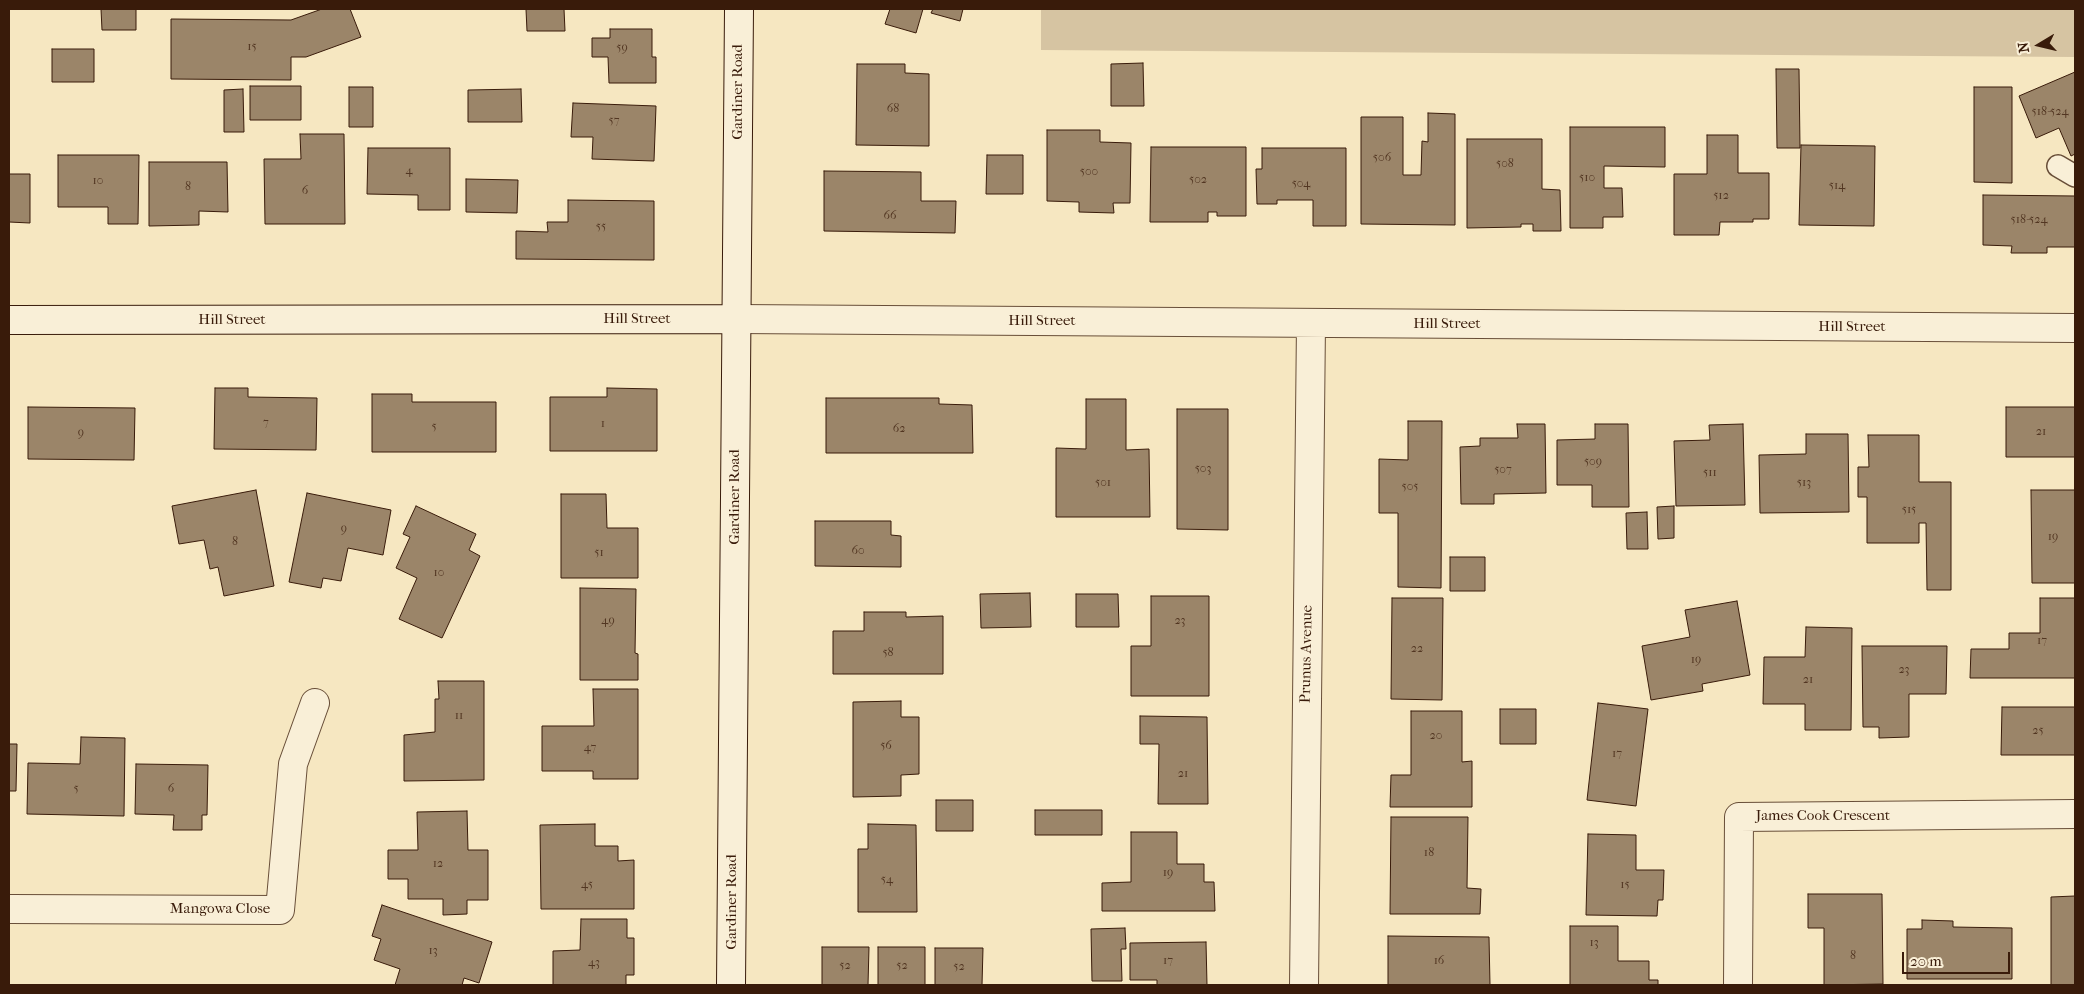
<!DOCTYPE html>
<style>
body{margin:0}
#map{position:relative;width:2084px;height:994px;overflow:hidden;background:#f6e7c1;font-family:"IM FELL French Canon",serif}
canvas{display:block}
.frame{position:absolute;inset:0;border:10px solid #391b0a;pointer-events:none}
.north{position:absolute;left:2014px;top:20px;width:50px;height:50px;-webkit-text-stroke:4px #f9efd7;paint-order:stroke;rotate:261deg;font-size:14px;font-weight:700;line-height:20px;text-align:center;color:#391b0a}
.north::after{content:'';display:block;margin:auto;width:18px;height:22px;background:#391b0a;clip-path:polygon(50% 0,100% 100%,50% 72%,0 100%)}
.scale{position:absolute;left:1902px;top:952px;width:108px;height:22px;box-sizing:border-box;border:2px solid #391b0a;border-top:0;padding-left:6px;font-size:15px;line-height:18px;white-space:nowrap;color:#391b0a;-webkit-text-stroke:4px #f9efd7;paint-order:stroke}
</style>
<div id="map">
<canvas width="2084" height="994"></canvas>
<div class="frame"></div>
<div class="north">N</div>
<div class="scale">20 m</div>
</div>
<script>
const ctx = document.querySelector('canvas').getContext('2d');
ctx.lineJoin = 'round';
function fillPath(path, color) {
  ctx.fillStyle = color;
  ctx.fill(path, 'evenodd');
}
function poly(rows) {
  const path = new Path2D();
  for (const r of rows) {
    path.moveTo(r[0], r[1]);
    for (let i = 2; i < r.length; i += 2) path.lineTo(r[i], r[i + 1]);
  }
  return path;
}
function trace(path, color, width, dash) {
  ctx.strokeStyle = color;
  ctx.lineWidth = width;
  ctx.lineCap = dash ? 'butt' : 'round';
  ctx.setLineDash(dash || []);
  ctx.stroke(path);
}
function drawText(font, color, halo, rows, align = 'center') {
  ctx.font = font + ' "IM FELL French Canon",serif';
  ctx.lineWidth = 5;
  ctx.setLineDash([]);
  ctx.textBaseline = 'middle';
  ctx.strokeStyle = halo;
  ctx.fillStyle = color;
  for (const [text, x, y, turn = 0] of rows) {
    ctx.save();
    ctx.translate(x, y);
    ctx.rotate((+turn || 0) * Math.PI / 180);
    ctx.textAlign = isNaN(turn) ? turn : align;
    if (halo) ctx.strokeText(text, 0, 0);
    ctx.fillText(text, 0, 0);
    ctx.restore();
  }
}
const green = poly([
 [1041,9,2075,9,2075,57,1041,50]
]);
const building = poly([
 [86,9,136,9,136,30,102,30,101,9,86,9],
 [322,9,350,9,361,37,306,57,291,57,291,80,171,79,171,19,291,20,322,9],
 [526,9,564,9,565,31,527,31,526,9],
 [890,9,923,9,916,33,885,24,890,9],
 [933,9,963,9,960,21,931,13,933,9],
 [610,29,652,29,652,57,656,57,656,83,609,83,608,57,592,57,592,38,610,38,610,29],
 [52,49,94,49,94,82,52,82,52,49],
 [1143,63,1144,106,1111,106,1111,64,1143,63],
 [857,64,905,64,905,73,929,74,929,146,856,145,857,64],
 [1776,69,1799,69,1800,148,1777,148,1776,69],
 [2075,72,2075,154,2071,156,2059,128,2036,138,2019,96,2075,72],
 [250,86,301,86,301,120,250,120,250,86],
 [349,87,373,87,373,127,349,127,349,87],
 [1974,87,2012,87,2012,183,1974,182,1974,87],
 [243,89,244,132,224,132,224,90,243,89],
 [521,89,522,122,468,122,468,90,521,89],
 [573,103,656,106,654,161,592,159,593,137,571,137,573,103],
 [1428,113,1455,114,1455,225,1361,224,1361,117,1403,117,1403,175,1421,175,1422,141,1428,142,1428,113],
 [1570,127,1665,127,1665,167,1604,166,1604,188,1622,188,1623,217,1603,217,1603,228,1570,228,1570,127],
 [1047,130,1100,130,1100,142,1131,143,1130,203,1113,203,1114,213,1079,212,1079,202,1047,201,1047,130],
 [300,134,344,134,345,224,265,224,264,159,301,159,300,134],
 [1707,135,1738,135,1738,173,1769,173,1769,219,1753,219,1753,222,1720,222,1719,235,1674,235,1674,174,1707,174,1707,135],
 [1467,139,1542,139,1542,189,1560,190,1561,231,1533,231,1533,224,1521,224,1521,227,1467,228,1467,139],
 [1801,145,1875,146,1874,226,1799,225,1801,145],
 [1151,147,1246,147,1246,216,1217,216,1217,212,1208,212,1208,222,1150,222,1151,147],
 [368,148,450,148,450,210,418,210,418,195,367,194,368,148],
 [1262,148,1346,148,1346,226,1313,226,1313,200,1277,200,1277,204,1257,204,1256,169,1262,169,1262,148],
 [58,155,139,155,138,224,108,224,108,207,58,207,58,155],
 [987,155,1023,155,1023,194,986,194,987,155],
 [149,162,227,162,228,212,199,211,199,225,149,226,149,162],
 [824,171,921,172,921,201,956,201,955,233,824,231,824,171],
 [9,174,30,174,30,223,9,222,9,174],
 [466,179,518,180,517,213,466,212,466,179],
 [1983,195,2075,196,2075,247,2047,247,2047,253,2011,253,2012,246,1983,245,1983,195],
 [568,200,654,201,654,260,516,259,516,231,548,232,547,222,568,222,568,200],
 [215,388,248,388,248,397,317,398,316,450,214,449,215,388],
 [607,388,657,389,657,451,550,451,550,397,607,397,607,388],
 [372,394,412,394,412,402,496,402,496,452,372,452,372,394],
 [826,398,939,398,939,404,972,405,973,453,826,453,826,398],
 [1086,399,1126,399,1126,450,1149,449,1150,517,1056,517,1056,448,1086,449,1086,399],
 [28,407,135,408,134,460,28,459,28,407],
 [2006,407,2075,407,2075,457,2006,457,2006,407],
 [1177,409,1228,409,1228,530,1177,529,1177,409],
 [1408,421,1442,421,1441,588,1398,587,1398,513,1379,513,1379,459,1408,460,1408,421],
 [1517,424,1545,424,1546,493,1494,494,1494,504,1461,504,1460,447,1480,446,1480,438,1518,438,1517,424],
 [1595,424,1628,424,1629,507,1592,507,1592,485,1557,485,1557,440,1595,439,1595,424],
 [1743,424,1745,505,1676,506,1674,441,1710,440,1709,425,1743,424],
 [1806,434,1848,434,1849,512,1760,513,1759,455,1806,454,1806,434],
 [1868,435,1919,435,1919,482,1951,482,1951,590,1927,590,1926,523,1919,523,1919,543,1867,543,1867,497,1858,497,1858,467,1869,467,1868,435],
 [256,490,274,586,224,596,218,567,210,569,204,540,179,544,172,506,256,490],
 [2031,490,2075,490,2075,583,2032,583,2031,490],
 [307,493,391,510,383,555,348,548,341,581,323,578,321,588,289,582,307,493],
 [561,494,606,494,607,528,638,528,638,578,561,578,561,494],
 [416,506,476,534,469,550,480,556,442,638,399,619,417,578,396,568,410,537,403,534,416,506],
 [1674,506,1674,538,1658,539,1657,507,1674,506],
 [1647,512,1648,549,1627,549,1626,513,1647,512],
 [815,521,891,521,891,535,901,536,901,567,815,566,815,521],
 [1450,557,1485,557,1485,591,1450,591,1450,557],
 [580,588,636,589,635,653,638,654,638,680,580,680,580,588],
 [1030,593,1031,627,981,628,980,594,1030,593],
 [1076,594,1118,594,1119,627,1076,627,1076,594],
 [1151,596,1209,596,1209,696,1131,696,1131,646,1151,646,1151,596],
 [1392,598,1443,598,1442,700,1391,699,1392,598],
 [2040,598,2075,598,2075,678,1970,678,1971,649,2009,649,2009,633,2040,633,2040,598],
 [1737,601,1750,675,1702,684,1703,691,1651,700,1642,646,1690,637,1685,610,1737,601],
 [864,612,906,612,906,617,943,616,943,674,833,674,833,631,864,631,864,612],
 [1806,627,1852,628,1851,730,1805,730,1805,704,1763,704,1764,657,1805,657,1806,627],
 [1862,646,1947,646,1946,694,1909,694,1909,737,1879,738,1879,727,1863,727,1862,646],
 [438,681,484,681,484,780,404,781,404,735,435,732,435,699,439,699,438,681],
 [593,689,638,689,638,779,593,779,593,771,542,771,542,726,594,726,593,689],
 [901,701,901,717,919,717,919,774,901,775,901,796,853,797,853,702,901,701],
 [1598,703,1648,709,1636,806,1587,800,1598,703],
 [2002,707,2075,707,2075,755,2001,755,2002,707],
 [1500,709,1536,709,1536,744,1500,744,1500,709],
 [1411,711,1462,711,1462,762,1472,761,1472,807,1390,807,1391,775,1411,775,1411,711],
 [1140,716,1207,717,1208,804,1158,804,1159,744,1140,744,1140,716],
 [81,737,125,738,124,816,27,814,28,763,80,764,81,737],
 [9,744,17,744,16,791,9,791,9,744],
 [136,764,208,765,207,815,202,815,202,830,173,830,174,815,135,814,136,764],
 [936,800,973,800,973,831,936,831,936,800],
 [1035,810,1102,810,1102,835,1035,835,1035,810],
 [467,811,468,850,488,850,488,900,467,900,467,914,443,915,443,899,408,899,408,879,388,879,388,850,418,850,417,812,467,811],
 [1391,817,1468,817,1467,888,1481,889,1480,914,1390,914,1391,817],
 [595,824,595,846,618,846,618,861,634,860,634,909,541,909,540,825,595,824],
 [868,824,916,825,917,912,858,912,858,849,868,849,868,824],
 [1131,832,1177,832,1177,864,1204,864,1204,882,1214,882,1215,911,1102,911,1102,883,1131,882,1131,832],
 [1588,834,1636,835,1636,870,1664,870,1663,900,1658,900,1657,916,1586,915,1588,834],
 [1808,894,1882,894,1883,984,1824,985,1824,928,1808,928,1808,894],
 [2075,896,2075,985,2051,985,2051,897,2075,896],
 [382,905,492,942,479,983,464,978,462,985,395,985,400,969,374,960,381,939,372,936,382,905],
 [581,919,627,919,627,938,634,938,634,975,626,975,626,985,553,985,553,951,580,950,581,919],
 [1922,920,1953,921,1953,927,2012,928,2012,979,1907,979,1907,929,1922,929,1922,920],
 [1570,926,1618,926,1618,961,1649,961,1649,980,1658,980,1658,985,1570,985,1570,926],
 [1125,928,1126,949,1121,949,1122,981,1092,981,1091,929,1125,928],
 [1388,936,1489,937,1490,985,1388,985,1388,936],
 [1206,942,1207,985,1157,985,1157,980,1130,980,1130,943,1206,942],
 [822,947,869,947,868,985,822,985,822,947],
 [878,947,925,947,925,985,878,985,878,947],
 [935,948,983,948,982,985,935,985,935,948]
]);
const lane = poly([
 [2058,166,2075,176]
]);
const street = poly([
 [736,319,2075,328],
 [9,909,280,910,293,764,315,703],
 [1304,985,1311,323],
 [1738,985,1739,817,2075,814]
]);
const secondary = poly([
 [9,320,736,319],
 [731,985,739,9]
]);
const numberNames = [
 ["15",252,47],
 ["59",622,48],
 ["68",893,109],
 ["518-524",2050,112],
 ["57",614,121],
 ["506",1382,158],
 ["508",1505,164],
 ["4",409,171],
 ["500",1089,172],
 ["510",1587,178],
 ["502",1198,180],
 ["10",98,181],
 ["504",1301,184],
 ["514",1837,186],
 ["8",188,187],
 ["6",305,191],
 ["512",1721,196],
 ["66",890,216],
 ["518-524",2029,220],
 ["55",601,227],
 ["7",266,423],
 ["1",603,424],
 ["5",434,427],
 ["62",899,429],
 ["21",2041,432],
 ["9",81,433],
 ["509",1593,462],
 ["503",1203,469],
 ["507",1503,470],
 ["511",1710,473],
 ["501",1103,483],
 ["513",1804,483],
 ["505",1410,487],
 ["515",1909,510],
 ["9",344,529],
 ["19",2053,537],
 ["8",235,542],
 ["60",858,551],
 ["51",599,553],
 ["10",439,573],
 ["49",608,621],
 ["23",1180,621],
 ["17",2042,641],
 ["22",1417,649],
 ["58",888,653],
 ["19",1696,660],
 ["23",1904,670],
 ["21",1808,680],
 ["11",459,716],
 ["25",2038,731],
 ["20",1436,736],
 ["56",886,746],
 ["47",590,748],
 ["17",1617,754],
 ["21",1183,774],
 ["5",76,789],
 ["6",171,789],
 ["18",1429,853],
 ["12",438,864],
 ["19",1168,873],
 ["54",887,880],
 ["45",587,885],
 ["15",1625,885],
 ["13",1594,943],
 ["13",433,951],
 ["8",1853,956],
 ["17",1168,961],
 ["16",1439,961],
 ["43",594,963],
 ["52",845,966],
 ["52",902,966],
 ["52",959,967]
];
const streetNames = [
 ["Gardiner Road",738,92,-90],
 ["Hill Street",637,319],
 ["Hill Street",232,320],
 ["Hill Street",1042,321],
 ["Hill Street",1447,324],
 ["Hill Street",1852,327],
 ["Gardiner Road",735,497,-90],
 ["Prunus Avenue",1307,654,-89],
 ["James Cook Crescent",1823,816],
 ["Gardiner Road",732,902,-90],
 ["Mangowa Close",220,909]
];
fillPath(green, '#d6c4a2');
fillPath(building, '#9b8569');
trace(building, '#391b0a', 1);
trace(lane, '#684e38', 24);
trace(street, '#684e38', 30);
trace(secondary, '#391b0a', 30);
trace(lane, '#f9efd7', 21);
trace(street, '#f9efd7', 28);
trace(secondary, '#f9efd7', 28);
drawText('12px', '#523622', null, numberNames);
drawText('15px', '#391b0a', '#f9efd7', streetNames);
</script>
